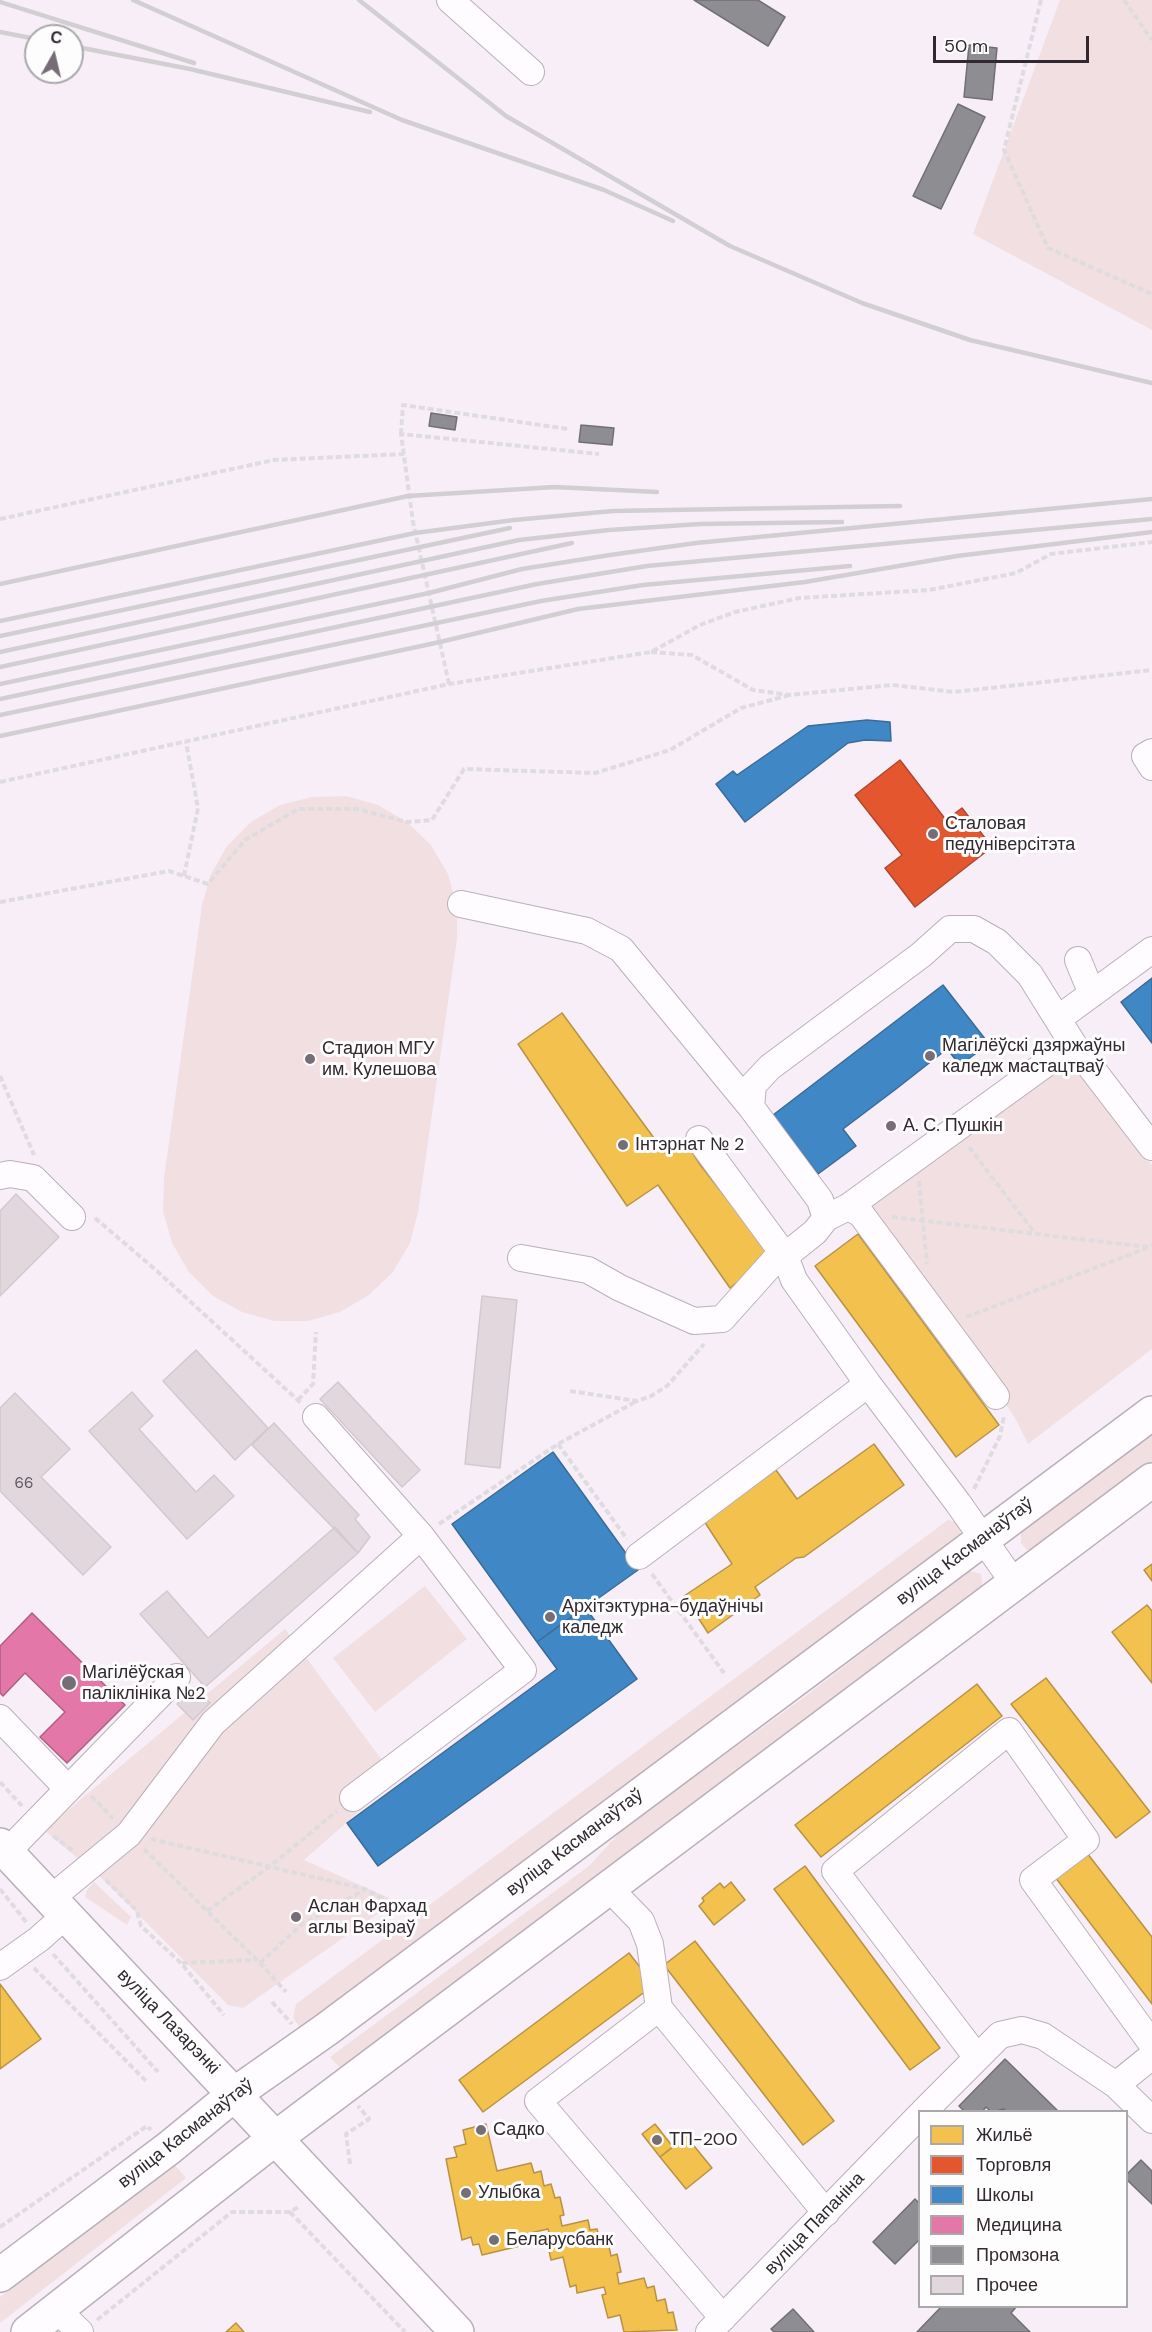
<!DOCTYPE html>
<meta charset="utf-8">
<style>
body{margin:0}
#map{position:relative;width:1152px;height:2332px;overflow:hidden;background:#f8eef8;font-family:"DM Sans",sans-serif}
canvas{display:block}
.legend{position:absolute;left:918px;top:2110px;width:210px;height:198px;box-sizing:border-box;background:#fdfdfd;border:2px solid #aba8ab;margin:0;padding:8px 10px;list-style:none;font-size:18px;color:#312830}
.legend li{display:flex;align-items:center;gap:12px;height:30px}
.legend b{width:30px;border:2px solid #aba8ab}
.north{position:absolute;left:24px;top:24px;width:60px;height:60px;box-sizing:border-box;background:#fdfdfd;border:2px solid #aba8ab;border-radius:50%;rotate:8deg;font-size:16px;font-weight:700;line-height:24px;text-align:center;color:#312830}
.north::after{content:'';display:block;margin:auto;width:21px;height:27px;background:#776d76;clip-path:polygon(50% 0,100% 100%,50% 72%,0 100%)}
.scale{position:absolute;left:933px;top:36px;width:156px;height:27px;box-sizing:border-box;border:3px solid #312830;border-top:0;padding-left:8px;font-size:18px;line-height:21px;white-space:nowrap;color:#312830;-webkit-text-stroke:4px #fdfdfd;paint-order:stroke}
</style>
<div id="map">
<canvas width="1152" height="2332"></canvas>
<ul class="legend">
<li><b style="height:16px;background:#f2c14e"></b>Жильё</li>
<li><b style="height:16px;background:#e4572e"></b>Торговля</li>
<li><b style="height:16px;background:#3f88c5"></b>Школы</li>
<li><b style="height:16px;background:#e377a8"></b>Медицина</li>
<li><b style="height:16px;background:#8d8d92"></b>Промзона</li>
<li><b style="height:16px;background:#e3d7de"></b>Прочее</li>
</ul>
<div class="north">С</div>
<div class="scale">50 m</div>
</div>
<script>
const ctx = document.querySelector('canvas').getContext('2d');
ctx.lineJoin = 'round';
function fillPath(path, color) {
  ctx.fillStyle = color;
  ctx.fill(path, 'evenodd');
}
function poly(rows) {
  const path = new Path2D();
  for (const r of rows) {
    path.moveTo(r[0], r[1]);
    for (let i = 2; i < r.length; i += 2) path.lineTo(r[i], r[i + 1]);
  }
  return path;
}
function trace(path, color, width, dash) {
  ctx.strokeStyle = color;
  ctx.lineWidth = width;
  ctx.lineCap = dash ? 'butt' : 'round';
  ctx.setLineDash(dash || []);
  ctx.stroke(path);
}
function drawText(font, color, halo, rows, align = 'center') {
  ctx.font = font + ' "DM Sans",sans-serif';
  ctx.lineWidth = 6;
  ctx.setLineDash([]);
  ctx.textBaseline = 'middle';
  ctx.strokeStyle = halo;
  ctx.fillStyle = color;
  for (const [text, x, y, turn = 0] of rows) {
    ctx.save();
    ctx.translate(x, y);
    ctx.rotate((+turn || 0) * Math.PI / 180);
    ctx.textAlign = isNaN(turn) ? turn : align;
    if (halo) ctx.strokeText(text, 0, 0);
    ctx.fillText(text, 0, 0);
    ctx.restore();
  }
}
const green = poly([
 [1060,0,1152,0,1152,330,973,234],
 [346,796,378,805,407,822,431,845,448,874,457,907,457,939,418,1212,410,1243,393,1272,369,1295,340,1312,308,1321,274,1321,242,1312,213,1296,189,1272,172,1243,163,1211,164,1178,202,905,211,874,227,846,251,822,280,805,312,797],
 [1069,1057,1152,1165,1152,1349,1028,1444,1014,1416,860,1206],
 [1152,1434,1152,1462,1036,1548,1027,1550,1021,1543,1021,1531],
 [948,1520,956,1522,961,1528,960,1538,448,1922,300,2028,293,2018,296,2004],
 [969,1571,981,1574,983,1590,340,2068,330,2057,589,1866,623,1829,803,1698],
 [425,1586,467,1639,375,1712,333,1658],
 [285,1629,396,1779,304,1860,396,1901,243,2008,228,2005,106,1882,44,1830],
 [94,1882,131,1917,127,1925,85,1897,87,1890],
 [174,2164,186,2178,0,2323,0,2297]
]);
const homes = poly([
 [562,1013,665,1153,683,1138,701,1166,772,1256,730,1288,658,1185,627,1206,518,1044,562,1013],
 [858,1234,999,1425,956,1457,815,1266,858,1234],
 [874,1444,904,1485,804,1557,796,1558,755,1587,760,1595,708,1633,684,1596,732,1564,704,1521,776,1470,797,1499,874,1444],
 [1152,1564,1152,1581,1144,1570,1152,1564],
 [1147,1605,1152,1611,1152,1683,1112,1632,1147,1605],
 [1046,1678,1150,1812,1116,1838,1011,1704,1046,1678],
 [977,1684,1002,1716,821,1857,795,1825,977,1684],
 [1087,1853,1152,1937,1152,2004,1055,1877,1087,1853],
 [805,1866,940,2048,910,2070,774,1889,805,1866],
 [731,1882,745,1900,714,1925,699,1906,704,1901,702,1898,720,1883,724,1888,731,1882],
 [695,1941,834,2121,803,2145,664,1965,695,1941],
 [629,1953,654,1985,483,2112,459,2080,629,1953],
 [0,1984,41,2039,0,2069,0,1984],
 [486,2124,497,2171,531,2163,534,2173,541,2171,544,2186,551,2184,555,2198,560,2197,564,2215,560,2216,562,2226,588,2220,590,2230,597,2229,601,2244,608,2242,611,2256,617,2254,621,2272,617,2273,619,2284,644,2278,647,2288,654,2286,657,2301,665,2299,668,2313,673,2312,677,2330,624,2332,620,2315,608,2318,602,2295,606,2294,604,2287,577,2293,576,2285,570,2287,563,2257,551,2260,546,2237,550,2236,548,2229,526,2234,528,2244,482,2255,479,2244,473,2245,471,2237,462,2240,446,2159,457,2157,454,2147,466,2144,463,2130,486,2124],
 [655,2124,673,2147,660,2157,642,2134,655,2124],
 [686,2136,712,2168,686,2189,660,2157,686,2136],
 [236,2323,244,2332,226,2332,236,2323]
]);
const shops = poly([
 [900,760,946,820,962,808,992,847,915,907,885,868,902,855,855,795,900,760]
]);
const schools = poly([
 [867,720,890,722,891,741,865,740,848,743,745,822,716,784,733,771,737,775,808,726,867,720],
 [1152,978,1152,1043,1121,1002,1152,978],
 [943,985,989,1044,960,1065,947,1049,896,1089,843,1129,856,1146,818,1174,773,1115,943,985],
 [553,1452,638,1570,537,1642,452,1524,553,1452],
 [585,1607,637,1679,378,1866,347,1823,557,1669,537,1642,585,1607]
]);
const health = poly([
 [32,1613,125,1705,67,1763,40,1737,65,1712,25,1673,3,1696,0,1693,0,1646,32,1613]
]);
const industry = poly([
 [694,0,758,0,785,17,768,46,694,0],
 [969,45,997,48,992,100,964,97,969,45],
 [958,104,985,117,941,209,913,196,958,104],
 [431,413,457,417,455,430,429,426,431,413],
 [581,425,614,428,612,445,579,442,581,425],
 [1005,2059,1059,2112,1006,2112,1004,2109,991,2112,986,2107,982,2112,965,2112,959,2106,1005,2059],
 [1141,2160,1152,2171,1152,2204,1126,2179,1126,2175,1141,2160],
 [915,2199,920,2204,920,2239,895,2264,873,2242,915,2199],
 [942,2306,1017,2306,1011,2313,1030,2332,917,2332,942,2306],
 [793,2309,814,2332,774,2332,771,2329,793,2309]
]);
const building = poly([
 [16,1194,59,1237,0,1296,0,1211,16,1194],
 [482,1296,517,1300,500,1468,465,1464,482,1296],
 [196,1350,268,1428,235,1460,163,1381,196,1350],
 [338,1382,420,1470,402,1487,320,1399,338,1382],
 [132,1392,153,1416,139,1429,196,1492,214,1475,234,1496,187,1539,89,1431,132,1392],
 [15,1393,70,1449,41,1477,111,1547,83,1575,0,1491,0,1408,15,1393],
 [274,1423,359,1515,355,1519,370,1537,358,1553,252,1445,274,1423],
 [335,1527,358,1553,205,1687,140,1614,167,1591,208,1638,335,1527],
 [194,1687,210,1703,193,1720,177,1704,194,1687]
]);
const path = poly([
 [1041,0,1004,150,1048,248,1152,294],
 [1124,0,1152,40],
 [401,434,403,405,568,429],
 [0,519,274,460,404,454],
 [651,652,692,655,753,690,790,695,892,685,954,692,1152,670],
 [449,684,413,522,401,434,599,454],
 [0,782,449,684,651,652,700,625,735,612,799,598,929,590,1016,573,1051,554,1152,542],
 [184,876,198,808,186,742],
 [0,902,169,871,208,884,245,840,298,809,357,809,407,822,432,820,464,769,595,773,670,750,741,708,790,695],
 [0,1076,34,1155],
 [969,1147,1034,1232],
 [919,1181,927,1264],
 [892,1217,1147,1247,1152,1245],
 [95,1218,157,1271,302,1404],
 [966,1317,1147,1248],
 [570,1391,637,1401,651,1396,667,1386,704,1344],
 [298,1400,313,1384,316,1332],
 [558,1444,627,1539],
 [974,1489,1000,1436,1004,1416],
 [439,1524,558,1444,637,1401],
 [652,1574,724,1673],
 [0,1782,22,1806],
 [91,1796,113,1818],
 [53,1836,73,1851],
 [151,1839,365,1889,401,1908],
 [144,1849,260,1963,286,1992],
 [106,1880,137,1911,141,1926,181,1963,224,2015],
 [0,1889,27,1923],
 [207,1911,269,1867,337,1811],
 [53,1954,158,2072],
 [182,1963,257,1960],
 [260,1963,301,1925,364,1890],
 [34,1968,148,2083],
 [272,2002,292,2024],
 [350,2164,346,2134,369,2119,358,2106],
 [290,2212,405,2332],
 [0,2227,147,2126,151,2130],
 [97,2320,232,2212,290,2212,300,2206]
]);
const minor = poly([
 [450,0,531,72],
 [1152,752,1145,756,1152,767],
 [461,904,587,931,621,949,751,1107],
 [1078,960,1092,994],
 [1059,1018,1152,950],
 [699,1139,785,1256,794,1280,868,1384,958,1503,1014,1583],
 [0,1176,10,1174,33,1178,72,1217],
 [848,1207,861,1214,996,1396],
 [826,1218,848,1207,1073,1044],
 [785,1256,815,1232,826,1218,820,1200,751,1107,753,1085,770,1067,921,955,950,929,974,929,997,942,1030,975,1073,1044,1152,1147],
 [521,1258,588,1270,620,1288,694,1321,722,1319,782,1252],
 [316,1417,421,1536,523,1670,353,1798],
 [639,1556,868,1384],
 [0,1718,67,1788],
 [7,1852,177,1677],
 [608,1887,641,1921,650,1944,659,2008],
 [50,1899,129,1834,213,1723,421,1536],
 [0,1967,39,1939,66,1915],
 [976,2056,835,1871,1009,1731,1086,1840,1033,1880,1152,2044],
 [1116,2085,1152,2056],
 [923,2112,1000,2035,1022,2030,1043,2036,1116,2085,1152,2120],
 [56,2309,80,2332],
 [723,2318,538,2101,659,2008,826,2213],
 [709,2332,920,2115]
]);
const major = poly([
 [0,1845,457,2332],
 [0,2275,169,2148,236,2093,327,2029,1152,1413],
 [28,2332,277,2137,1152,1480]
]);
const rail = poly([
 [133,0,402,120,604,190,673,221],
 [359,0,506,116,730,246,862,303,970,340,1152,383],
 [0,2,194,63],
 [0,32,36,39],
 [72,46,190,69,370,112],
 [0,584,408,496,555,487,657,492],
 [0,621,415,533,514,520,613,511,900,506],
 [0,636,510,528],
 [0,652,519,540,609,530,700,524,842,522],
 [0,667,572,543],
 [0,684,429,593,522,569,610,555,696,543,1152,499],
 [0,699,537,584,647,566,1152,519],
 [0,715,541,601,643,585,850,566],
 [0,736,440,642,578,609,805,582,957,556,1152,532]
]);
const markers = [
 [933,834,6,"#776d76"],
 [930,1056,6,"#776d76"],
 [310,1059,6,"#776d76"],
 [891,1126,6,"#776d76"],
 [623,1145,6,"#776d76"],
 [550,1617,6,"#776d76"],
 [69,1683,8,"#776d76"],
 [296,1917,6,"#776d76"],
 [481,2130,6,"#776d76"],
 [657,2140,6,"#776d76"],
 [466,2193,6,"#776d76"],
 [494,2240,6,"#776d76"]
];
const numberNames = [
 ["66",24,1484]
];
const poiNames = [
 ["Сталовая",945,824],
 ["педуніверсітэта",945,845],
 ["Магілёўскі дзяржаўны",942,1046],
 ["каледж мастацтваў",942,1067],
 ["Стадион МГУ",322,1049],
 ["им. Кулешова",322,1070],
 ["А. С. Пушкін",903,1126],
 ["Інтэрнат № 2",635,1145],
 ["Архітэктурна-будаўнічы",562,1607],
 ["каледж",562,1628],
 ["Магілёўская",82,1673],
 ["паліклініка №2",82,1694],
 ["Аслан Фархад",308,1907],
 ["аглы Везіраў",308,1928],
 ["Садко",493,2130],
 ["ТП-200",669,2140],
 ["Улыбка",478,2193],
 ["Беларусбанк",506,2240]
];
const streetNames = [
 ["вуліца Касманаўтаў",965,1552,-37],
 ["вуліца Касманаўтаў",575,1843,-37],
 ["вуліца Лазарэнкі",168,2022,46],
 ["вуліца Касманаўтаў",186,2134,-38],
 ["вуліца Папаніна",815,2224,-46]
];
fillPath(green, '#f2dfe2');
fillPath(homes, '#f2c14e');
trace(homes, '#b89345', 1.5);
fillPath(shops, '#e4572e');
trace(shops, '#ae492f', 1.5);
fillPath(schools, '#3f88c5');
trace(schools, '#3b6b98', 1.5);
fillPath(health, '#e377a8');
trace(health, '#ae5f84', 1.5);
fillPath(industry, '#8d8d92');
trace(industry, '#716f75', 1.5);
fillPath(building, '#e3d7de');
trace(building, '#d3c9cf', 1.5);
trace(minor, '#b9b0b9', 28);
trace(major, '#b9b0b9', 36);
trace(path, '#dfdcdf', 4, [6, 3]);
trace(minor, '#fefcfe', 26);
trace(major, '#fefcfe', 33);
trace(rail, '#d1cfd1', 4.5);
for (const [x, y, r, color] of markers) {
  const dot = new Path2D();
  dot.arc(x, y, r, 0, 2 * Math.PI);
  ctx.fillStyle = color;
  ctx.fill(dot);
  trace(dot, '#fdfdfd', 2);
}
drawText('15px', '#5f565d', null, numberNames);
drawText('18px', '#312830', '#fdfdfd', poiNames, 'left');
drawText('18px', '#312830', '#fdfdfd', streetNames);
</script>
